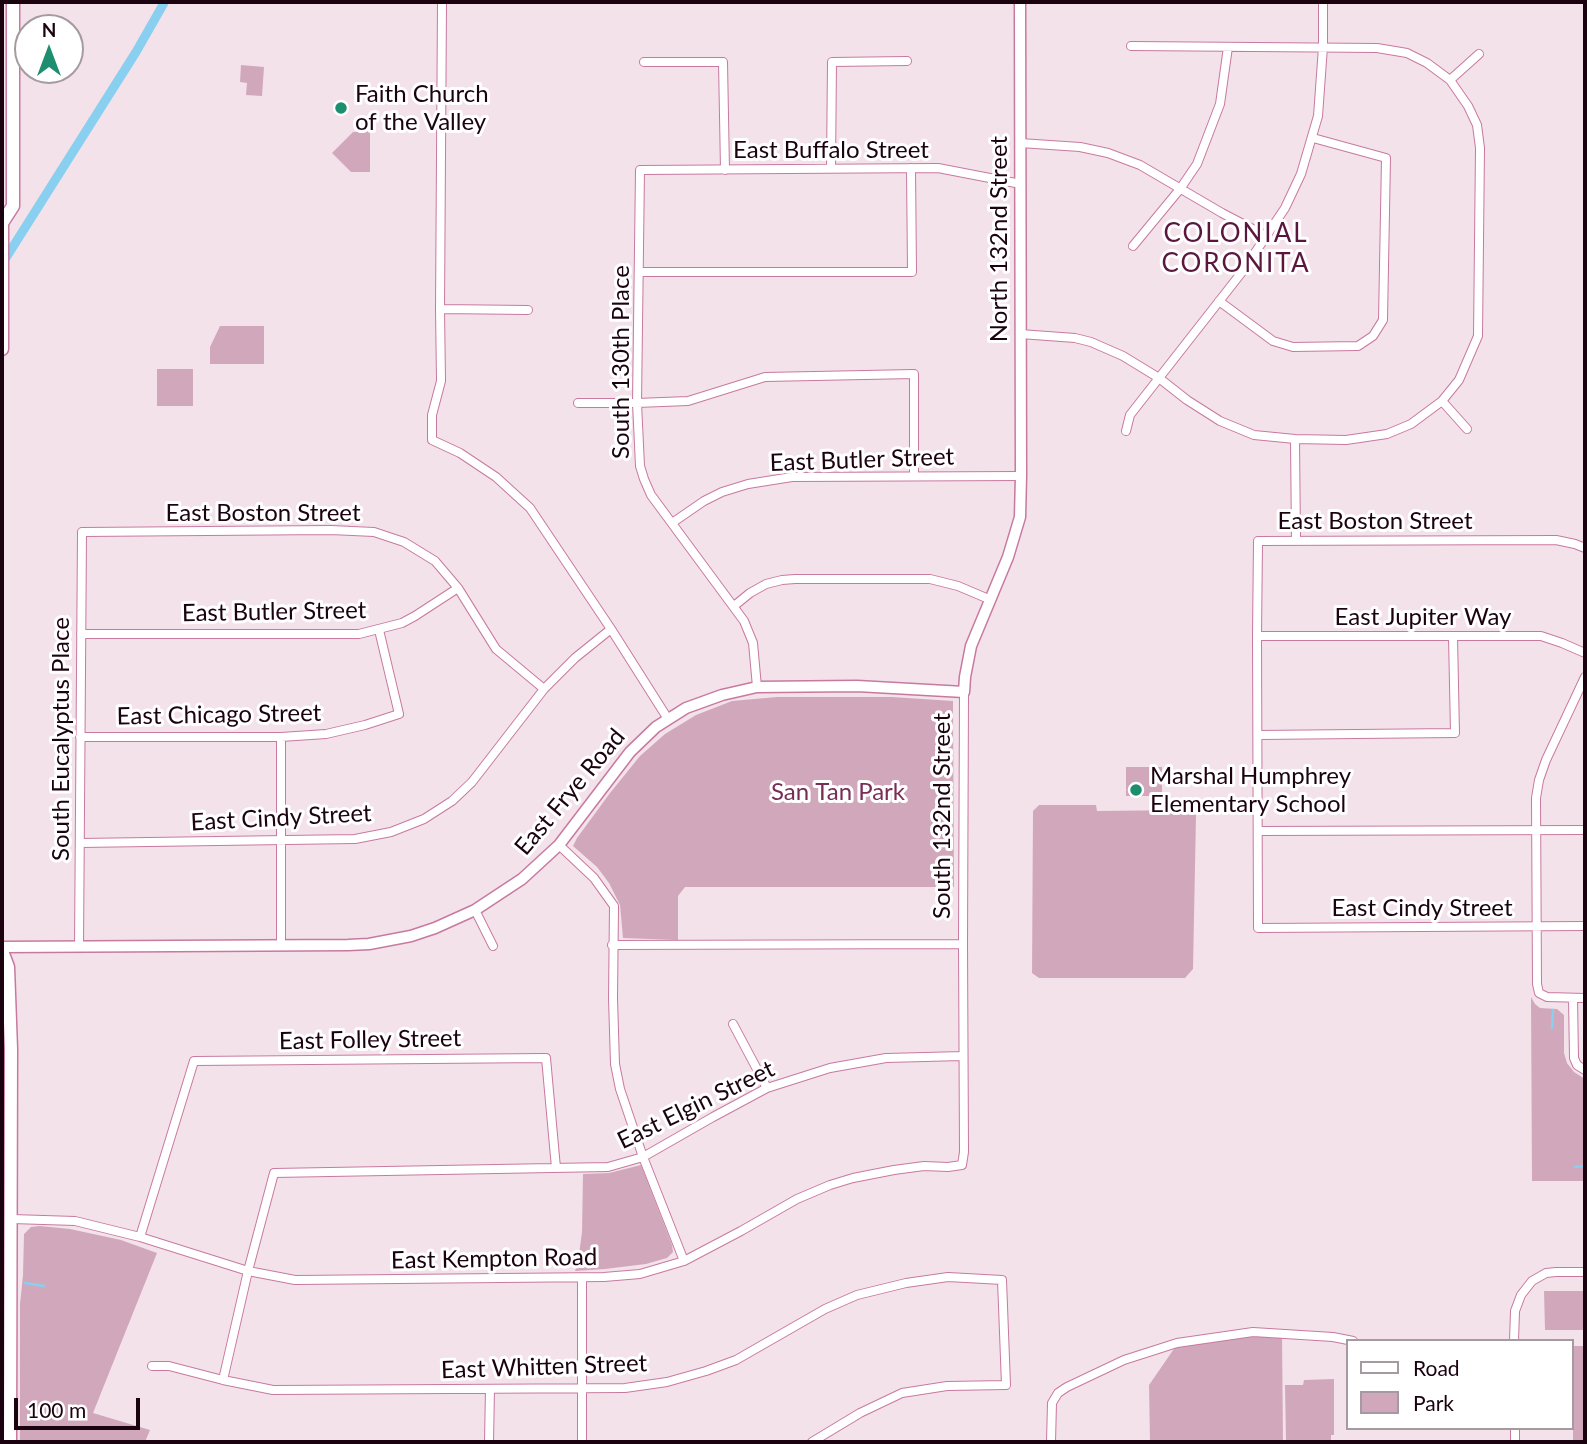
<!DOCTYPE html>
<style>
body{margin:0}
#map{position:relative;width:1587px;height:1444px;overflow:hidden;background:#f4e2ea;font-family:Lato,sans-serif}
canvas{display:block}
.frame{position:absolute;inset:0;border:4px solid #1b020f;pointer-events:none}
.legend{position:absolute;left:1346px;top:1339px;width:228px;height:91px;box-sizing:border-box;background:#fff;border:2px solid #a49a9f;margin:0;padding:9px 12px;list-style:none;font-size:21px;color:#1b020f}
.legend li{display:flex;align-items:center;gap:14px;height:35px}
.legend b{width:35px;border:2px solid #a49a9f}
.north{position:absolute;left:14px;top:14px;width:70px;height:70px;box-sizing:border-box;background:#fff;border:2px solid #a49a9f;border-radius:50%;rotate:0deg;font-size:19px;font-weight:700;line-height:28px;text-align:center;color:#1b020f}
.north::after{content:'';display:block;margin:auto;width:24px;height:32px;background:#1d8f70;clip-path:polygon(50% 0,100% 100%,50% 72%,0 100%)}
.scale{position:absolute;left:14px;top:1398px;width:126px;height:32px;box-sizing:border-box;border:4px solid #1b020f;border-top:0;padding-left:9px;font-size:21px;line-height:24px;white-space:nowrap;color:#1b020f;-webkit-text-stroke:5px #fff;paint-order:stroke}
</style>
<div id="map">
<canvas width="1587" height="1444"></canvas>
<div class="frame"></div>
<ul class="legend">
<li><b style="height:9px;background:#fff"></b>Road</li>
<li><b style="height:19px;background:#d1a8bb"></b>Park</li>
</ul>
<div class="north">N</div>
<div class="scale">100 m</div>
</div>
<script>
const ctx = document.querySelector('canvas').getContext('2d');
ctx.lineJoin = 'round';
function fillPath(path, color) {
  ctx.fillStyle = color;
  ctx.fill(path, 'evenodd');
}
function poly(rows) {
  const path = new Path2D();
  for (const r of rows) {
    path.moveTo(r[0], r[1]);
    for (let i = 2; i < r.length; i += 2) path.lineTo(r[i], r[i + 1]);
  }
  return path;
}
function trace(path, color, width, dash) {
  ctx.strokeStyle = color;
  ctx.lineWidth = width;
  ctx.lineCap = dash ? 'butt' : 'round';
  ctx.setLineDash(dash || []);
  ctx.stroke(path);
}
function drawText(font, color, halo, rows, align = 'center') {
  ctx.font = font + ' Lato,sans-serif';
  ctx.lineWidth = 6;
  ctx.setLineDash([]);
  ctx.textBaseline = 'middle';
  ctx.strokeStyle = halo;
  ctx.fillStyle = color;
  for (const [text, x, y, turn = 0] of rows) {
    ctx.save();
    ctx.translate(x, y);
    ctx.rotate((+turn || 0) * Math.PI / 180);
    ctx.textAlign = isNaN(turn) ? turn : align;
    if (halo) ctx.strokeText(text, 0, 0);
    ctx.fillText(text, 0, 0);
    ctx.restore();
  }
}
const green = poly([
 [241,65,264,67,262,96,246,95,247,83,240,82],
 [370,131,370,172,351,172,332,153,353,132],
 [220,326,264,326,264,364,210,364,210,347],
 [157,369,193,369,193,406,157,406],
 [777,697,892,697,953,701,954,887,685,887,678,896,678,940,623,938,620,905,609,883,597,867,573,846,577,838,610,793,640,756,665,734,696,715,732,701],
 [1126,767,1162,767,1162,796,1126,796],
 [1039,805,1096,805,1097,811,1188,810,1196,815,1193,969,1185,978,1039,978,1032,973,1033,811],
 [1531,997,1535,1004,1540,1008,1557,1009,1564,1015,1564,1053,1567,1063,1574,1072,1585,1079,1585,1179,1583,1181,1532,1181],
 [641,1165,672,1245,673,1252,667,1258,646,1264,605,1269,575,1271,578,1262,582,1232,583,1174,609,1173],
 [40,1226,70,1229,121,1240,157,1253,93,1413,150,1430,145,1442,20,1442,20,1304,23,1275,24,1234,31,1227],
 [1544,1291,1585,1291,1585,1330,1545,1330],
 [1253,1332,1282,1334,1283,1442,1150,1442,1149,1385,1178,1343],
 [1573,1346,1585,1346,1585,1442,1573,1442],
 [1334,1379,1334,1435,1331,1435,1331,1442,1286,1442,1285,1385,1303,1385,1304,1380]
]);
const stream = poly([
 [1552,1028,1553,1010],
 [1575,1167,1585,1166],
 [25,1283,44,1286]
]);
const canal = poly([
 [2,264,136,52,164,3]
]);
const minor = poly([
 [442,2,440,309,441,381,432,415,432,440,460,453,496,477,530,508,611,629,668,719],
 [644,62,723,62,725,170],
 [1450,80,1479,54],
 [1020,143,1080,147,1108,153,1140,165,1222,213,1266,236],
 [831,168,832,62,907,61],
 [1133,246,1180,189,1197,164,1220,104,1228,47],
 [639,272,912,272,911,168],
 [1219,301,1273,341,1293,347,1358,346,1373,336,1383,320,1386,158,1313,138],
 [440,309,528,310],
 [1020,334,1075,338,1091,342,1123,356,1159,378,1187,400,1220,421,1254,435,1295,439,1346,440,1387,434,1411,424,1442,401,1459,380,1478,336,1480,148,1477,125,1468,106,1450,80,1427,63,1407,53,1377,48,1131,46],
 [1442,401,1467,429],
 [578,403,637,403,688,401,765,377,914,374,914,476],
 [1126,431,1130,415,1242,272,1285,208,1301,174,1318,116,1323,47,1323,2],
 [1295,439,1296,541],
 [672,523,704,501,722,492,748,484,792,477,1021,476],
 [1585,548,1575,544,1556,540,1258,541,1257,636,1258,928,1585,926],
 [734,606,750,593,766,584,782,580,795,579,930,579,958,586,991,600],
 [81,634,359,634,402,623,415,616,458,588],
 [1257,636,1541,636,1562,643,1585,653],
 [1585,677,1546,760,1539,780,1536,798,1537,984,1539,993,1547,997,1585,998],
 [757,687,753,643,744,621,651,495,644,479,640,466,637,403,640,170,938,168,1021,184],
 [1258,735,1455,733,1453,636],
 [80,737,281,737,326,734,365,725,399,714,379,630],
 [281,737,281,946],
 [1258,831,1585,830],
 [80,843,355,839,391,832,424,819,452,801,472,782,544,689,575,658,611,629],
 [559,845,594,878,614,906,613,998,615,1064,620,1089,643,1157,684,1261],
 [475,910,493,946],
 [612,945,963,944],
 [79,947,82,532,331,530,374,532,404,542,435,561,458,588,496,649,544,689],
 [1573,998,1574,1058,1577,1065,1585,1070],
 [733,1024,767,1088],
 [12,1219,75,1221,140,1237,248,1271,295,1280,604,1277,640,1274,684,1261,741,1231,797,1199,830,1185,853,1178,894,1170,924,1166,948,1167,962,1165,964,1152,963,944,964,692],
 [140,1237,194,1061,546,1058,556,1168],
 [582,1278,582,1442],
 [1514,1341,1515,1311,1521,1295,1532,1281,1546,1273,1556,1272,1585,1272],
 [152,1366,169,1366,223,1380,273,1390,625,1388,667,1382,706,1371,736,1360,825,1309,857,1295,906,1283,948,1277,1002,1280,1006,1385,947,1386,902,1393,860,1413,812,1442],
 [223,1380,248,1271,274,1173,608,1167,643,1157,713,1117,767,1088,830,1068,886,1058,963,1056],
 [1515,1428,1515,1442],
 [489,1442,490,1389],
 [1051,1442,1052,1403,1058,1393,1067,1387,1124,1360,1177,1343,1253,1332,1333,1337,1353,1341]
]);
const tertiary = poly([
 [2,947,348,945,369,944,411,936,435,928,475,910,522,879,559,845,630,752,656,727,686,708,722,695,757,687,857,686,964,692,965,677,971,646,1008,557,1020,517,1021,476,1020,2]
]);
const secondary = poly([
 [2,222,2,349],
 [2,223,13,206,13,2],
 [2,951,8,967,11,1049,10,1442]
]);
const markers = [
 [341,108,7,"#1d8f70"],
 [1136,790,7,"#1d8f70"]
];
const poiNames = [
 ["Faith Church",355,94],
 ["of the Valley",355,122],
 ["Marshal Humphrey",1150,776],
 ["Elementary School",1150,804]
];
const streetNames = [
 ["East Buffalo Street",831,150],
 ["North 132nd Street",999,239,-90],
 ["South 130th Place",621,362,-90],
 ["East Butler Street",862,460,-2],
 ["East Boston Street",263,513],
 ["East Boston Street",1375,521],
 ["East Butler Street",274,612,-1],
 ["East Jupiter Way",1423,617],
 ["East Chicago Street",219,715,-1],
 ["South Eucalyptus Place",61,739,-90],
 ["East Frye Road",570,792,-50],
 ["South 132nd Street",942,816,-90],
 ["East Cindy Street",281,818,-3],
 ["East Cindy Street",1422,908],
 ["East Folley Street",370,1040,-1],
 ["East Elgin Street",696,1105,-26],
 ["East Kempton Road",494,1259,-1],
 ["East Whitten Street",544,1367,-2]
];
const parkNames = [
 ["San Tan Park",838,792]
];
const neighbourhoodNames = [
 ["COLONIAL",1236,234],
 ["CORONITA",1236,264]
];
fillPath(green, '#d1a8bb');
trace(stream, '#89cff0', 2.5);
trace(canal, '#89cff0', 9);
trace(minor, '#c879a0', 10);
trace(tertiary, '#c879a0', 13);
trace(secondary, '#c879a0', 15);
trace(minor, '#fff', 8);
trace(tertiary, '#fff', 10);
trace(secondary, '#fff', 12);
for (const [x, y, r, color] of markers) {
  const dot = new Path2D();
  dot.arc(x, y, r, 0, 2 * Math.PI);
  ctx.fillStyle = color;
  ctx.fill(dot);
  trace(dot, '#fff', 2.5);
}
drawText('24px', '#1b020f', '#fff', poiNames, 'left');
drawText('24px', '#1b020f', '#fff', streetNames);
drawText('24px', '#782d56', '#fff', parkNames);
ctx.letterSpacing = '2px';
drawText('26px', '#5b163e', '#fff', neighbourhoodNames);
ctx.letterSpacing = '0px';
</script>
